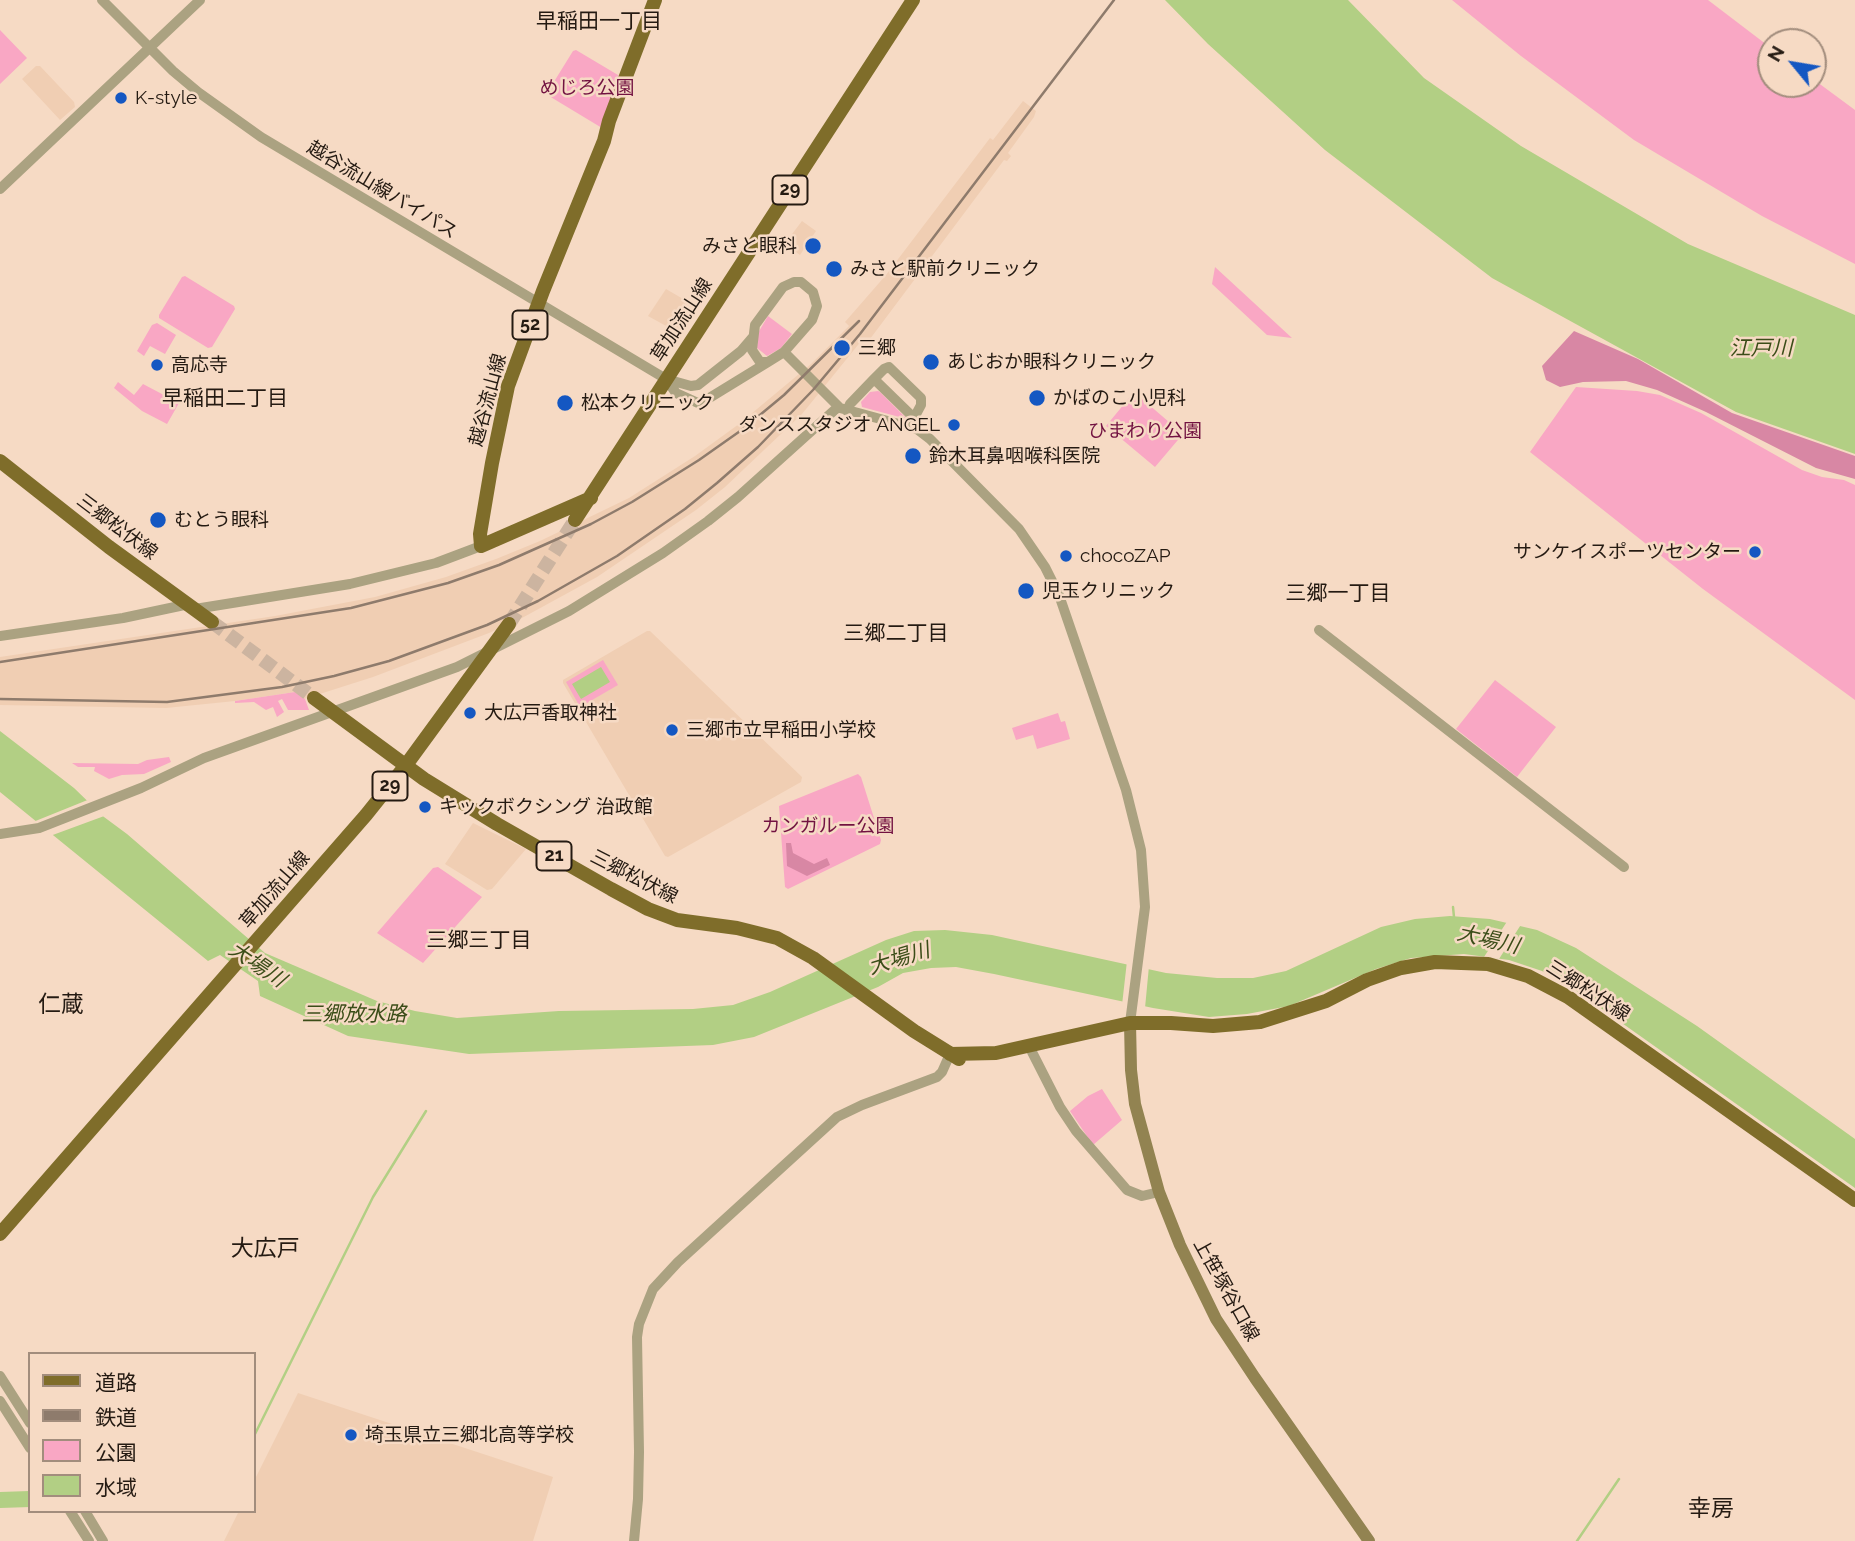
<!DOCTYPE html>
<meta charset="utf-8">
<style>
body{margin:0}
#map{position:relative;width:1855px;height:1541px;overflow:hidden;background:#f6dac4;font-family:Raleway,"Noto Sans JP",sans-serif}
canvas{display:block}
.legend{position:absolute;left:28px;top:1352px;width:228px;height:161px;box-sizing:border-box;background:#f6dac4;border:2px solid #a28d7d;margin:0;padding:9px 12px;list-style:none;font-size:21px;color:#241a12}
.legend li{display:flex;align-items:center;gap:14px;height:35px}
.legend b{width:35px;border:2px solid #a28d7d}
.north{position:absolute;left:1757px;top:28px;width:70px;height:70px;box-sizing:border-box;background:#f6dac4;border:2px solid #a28d7d;border-radius:50%;rotate:300deg;font-size:19px;font-weight:700;line-height:28px;text-align:center;color:#241a12}
.north::after{content:'';display:block;margin:auto;width:24px;height:32px;background:#1457c2;clip-path:polygon(50% 0,100% 100%,50% 72%,0 100%)}
</style>
<div id="map">
<canvas width="1855" height="1541"></canvas>
<ul class="legend">
<li><b style="height:9px;background:#7f6d2a"></b>道路</li>
<li><b style="height:9px;background:#8e7b6c"></b>鉄道</li>
<li><b style="height:19px;background:#f9a7c4"></b>公園</li>
<li><b style="height:19px;background:#b2cf84"></b>水域</li>
</ul>
<div class="north">N</div>
</div>
<script>
const ctx = document.querySelector('canvas').getContext('2d');
ctx.lineJoin = 'round';
function fillPath(path, color) {
  ctx.fillStyle = color;
  ctx.fill(path, 'evenodd');
}
function poly(rows) {
  const path = new Path2D();
  for (const r of rows) {
    path.moveTo(r[0], r[1]);
    for (let i = 2; i < r.length; i += 2) path.lineTo(r[i], r[i + 1]);
  }
  return path;
}
function trace(path, color, width, dash) {
  ctx.strokeStyle = color;
  ctx.lineWidth = width;
  ctx.lineCap = dash ? 'butt' : 'round';
  ctx.setLineDash(dash || []);
  ctx.stroke(path);
}
function drawText(font, color, halo, rows, align = 'center') {
  ctx.font = font + ' Raleway,"Noto Sans JP",sans-serif';
  ctx.lineWidth = 5;
  ctx.setLineDash([]);
  ctx.textBaseline = 'middle';
  ctx.strokeStyle = halo;
  ctx.fillStyle = color;
  for (const [text, x, y, turn = 0] of rows) {
    ctx.save();
    ctx.translate(x, y);
    ctx.rotate((+turn || 0) * Math.PI / 180);
    ctx.textAlign = isNaN(turn) ? turn : align;
    if (halo) ctx.strokeText(text, 0, 0);
    ctx.fillText(text, 0, 0);
    ctx.restore();
  }
}
const built = poly([
 [36,66,40,66,74,102,75,107,60,120,22,79],
 [1023,101,1036,111,1034,117,1008,153,1011,156,1007,161,1004,160,867,343,862,340,802,414,725,487,696,510,597,577,522,618,489,633,373,677,304,699,295,692,235,701,166,708,0,705,0,657,275,616,375,597,446,577,496,559,540,541,629,498,695,456,739,424,811,364,849,326,845,322,886,275,984,146,990,138,993,140],
 [802,221,816,231,800,255,786,245,786,242],
 [666,289,690,303,691,307,677,332,648,316],
 [647,631,650,631,802,777,801,782,668,857,665,856,563,683,563,680],
 [473,823,526,849,492,889,487,890,445,864],
 [298,1393,553,1477,533,1541,224,1541,239,1511,254,1511,254,1481]
]);
const green = poly([
 [1452,0,1708,0,1771,48,1771,84,1813,84,1813,79,1855,110,1855,264,1762,216,1634,140,1521,56],
 [0,30,27,58,0,84],
 [576,50,618,75,620,80,602,128,549,96,547,93,573,51],
 [1215,267,1292,338,1267,335,1212,284],
 [185,276,234,306,235,309,212,347,208,348,159,318,159,315,182,277],
 [768,316,792,334,781,348,767,356,757,348,758,333],
 [157,323,176,335,165,354,150,346,144,356,137,351,152,325],
 [118,382,134,395,143,384,179,403,167,424,142,411,114,388],
 [1576,387,1637,391,1660,395,1701,413,1802,470,1822,477,1844,480,1855,485,1855,700,1703,589,1530,452],
 [878,391,880,392,907,419,862,407,861,402,870,392],
 [1134,392,1183,434,1155,467,1106,426],
 [603,660,618,685,580,707,566,682],
 [1495,680,1556,727,1517,777,1456,729],
 [295,692,305,699,309,710,288,710,282,699,278,701,284,712,277,717,273,707,266,710,254,702,235,703,235,701],
 [1058,713,1061,722,1065,721,1070,739,1037,749,1033,735,1016,740,1012,728],
 [169,757,171,762,144,774,122,775,109,779,94,771,95,767,78,767,72,763,138,764,147,760],
 [858,774,861,777,881,840,880,844,788,889,785,887,779,806],
 [438,867,482,897,423,963,377,933,433,868],
 [1102,1089,1122,1120,1093,1145,1070,1111,1088,1096]
]);
const forest = poly([
 [1574,331,1638,359,1732,413,1855,456,1855,479,1816,468,1706,412,1657,390,1626,381,1583,382,1560,387,1546,380,1542,366],
 [791,843,793,853,814,864,827,858,830,865,807,876,787,866,786,843]
]);
const water = poly([
 [1165,0,1348,0,1424,78,1521,146,1688,244,1855,315,1855,454,1736,412,1492,278,1325,150,1208,44],
 [601,667,610,682,581,699,572,684],
 [0,731,74,788,104,817,127,834,265,953,377,1001,415,1011,457,1018,559,1011,693,1009,733,1005,770,992,886,940,914,931,945,930,992,935,1166,973,1217,978,1253,978,1286,971,1381,927,1415,919,1450,916,1490,919,1537,930,1576,948,1697,1026,1855,1139,1855,1188,1571,987,1542,971,1509,960,1464,954,1411,958,1376,969,1289,1006,1247,1014,1209,1017,1153,1008,994,974,956,967,931,968,903,973,878,987,754,1037,713,1045,469,1054,348,1036,260,996,258,981,220,955,208,961,0,792]
]);
const pier = poly([
 [90,799,107,815,50,836,33,822],
 [1508,920,1522,923,1499,959,1484,957],
 [1127,961,1149,966,1145,1008,1122,1005]
]);
const stream = poly([
 [1453,907,1454,917],
 [254,1436,373,1197,426,1111],
 [1577,1541,1619,1479]
]);
const river = poly([
 [0,1500,30,1499]
]);
const primaryTunnel = poly([
 [212,622,314,698],
 [509,624,575,520]
]);
const tertiary = poly([
 [102,0,173,71,198,92,261,137,666,379,691,386,698,385,741,351,753,337],
 [0,189,200,0],
 [784,352,840,408,917,429,930,439,1019,529,1045,567,1059,595,1126,790,1141,850,1145,907,1130,1023],
 [666,379,676,393,698,403,706,400,768,362,784,352,812,320,817,306,813,292,801,282,794,282,783,287,755,325,752,350,760,362,768,362],
 [874,379,914,418,914,424],
 [847,411,850,404,874,379,884,369,889,367,921,398,921,405,914,418],
 [195,609,350,584,436,563,481,546],
 [1319,630,1624,867],
 [0,636,123,618,189,604],
 [0,834,39,828,141,788,204,758,457,667,569,611,663,553,708,521,738,497,838,407],
 [1032,1052,1060,1107,1076,1131,1127,1190,1142,1196,1159,1192],
 [0,1376,30,1423],
 [0,1401,30,1448],
 [70,1511,89,1541],
 [85,1511,103,1541],
 [634,1541,638,1499,639,1452,637,1337,639,1324,653,1289,678,1262,837,1117,862,1105,937,1077,942,1072,950,1054]
]);
const secondary = poly([
 [1130,1023,1131,1070,1135,1104,1159,1192,1180,1245,1216,1319,1255,1378,1369,1541]
]);
const primary = poly([
 [0,461,109,547,212,622],
 [591,498,481,546,480,534,492,463,508,386,543,291,604,141,609,121,655,0],
 [575,520,913,0],
 [314,698,424,779,497,824,611,889,648,909,677,920,737,928,777,938,813,958,914,1031,959,1059],
 [950,1054,996,1053,1130,1023,1171,1023,1213,1026,1260,1022,1326,1001,1367,980,1401,968,1435,962,1488,964,1528,976,1568,997,1855,1200],
 [0,1234,366,815,406,765,509,624]
]);
const rail = poly([
 [0,662,351,608,448,583,499,565,591,524,632,502,699,460,743,429,784,395,859,321],
 [0,699,167,702,282,687,334,676,389,661,487,625,538,601,617,556,685,509,717,483,758,447,813,390,860,334,1114,0]
]);
const markers = [
 [121,98,7,"#1457c2"],
 [813,246,9,"#1457c2"],
 [834,269,9,"#1457c2"],
 [842,348,9,"#1457c2"],
 [931,362,9,"#1457c2"],
 [157,365,7,"#1457c2"],
 [1037,398,9,"#1457c2"],
 [565,403,9,"#1457c2"],
 [954,425,7,"#1457c2"],
 [913,456,9,"#1457c2"],
 [158,520,9,"#1457c2"],
 [1755,552,7,"#1457c2"],
 [1066,556,7,"#1457c2"],
 [1026,591,9,"#1457c2"],
 [470,713,7,"#1457c2"],
 [672,730,7,"#1457c2"],
 [425,807,7,"#1457c2"],
 [351,1435,7,"#1457c2"]
];
const shields = [
 [790,190,35],
 [530,325,35],
 [390,786,35],
 [554,856,35]
];
const shieldNames = [
 ["29",790,190],
 ["52",530,325],
 ["29",390,786],
 ["21",554,856]
];
const parkNames = [
 ["めじろ公園",587,88],
 ["ひまわり公園",1145,431],
 ["カンガルー公園",828,826]
];
const poiNames = [
 ["K-style",135,98],
 ["みさと眼科",797,246,"right"],
 ["みさと駅前クリニック",850,269],
 ["三郷",858,348],
 ["あじおか眼科クリニック",947,362],
 ["高応寺",171,365],
 ["かばのこ小児科",1053,398],
 ["松本クリニック",581,403],
 ["ダンススタジオ ANGEL",940,425,"right"],
 ["鈴木耳鼻咽喉科医院",929,456],
 ["むとう眼科",174,520],
 ["サンケイスポーツセンター",1741,552,"right"],
 ["chocoZAP",1080,556],
 ["児玉クリニック",1042,591],
 ["大広戸香取神社",484,713],
 ["三郷市立早稲田小学校",686,730],
 ["キックボクシング 治政館",439,807],
 ["埼玉県立三郷北高等学校",365,1435]
];
const streetNames = [
 ["越谷流山線バイパス",382,190,31],
 ["草加流山線",682,320,-57],
 ["越谷流山線",488,400,-75],
 ["三郷松伏線",117,527,37],
 ["三郷松伏線",634,877,27],
 ["草加流山線",275,890,-49],
 ["三郷松伏線",1588,991,33],
 ["上笹塚谷口線",1226,1290,61]
];
const neighbourhoodNames = [
 ["早稲田一丁目",599,22],
 ["早稲田二丁目",225,399],
 ["三郷一丁目",1338,594],
 ["三郷二丁目",896,634],
 ["三郷三丁目",479,941]
];
const waterNames = [
 ["江戸川",1761,349],
 ["大場川",1488,940,13],
 ["大場川",899,959,-17],
 ["大場川",257,965,34],
 ["三郷放水路",354,1015]
];
const quarterNames = [
 ["仁蔵",61,1005],
 ["大広戸",265,1249],
 ["幸房",1711,1509]
];
fillPath(built, '#f0ceb3');
fillPath(green, '#f9a7c4');
fillPath(forest, '#d887a4');
fillPath(water, '#b2cf84');
fillPath(pier, '#f6dac4');
trace(stream, '#b2cf84', 2.5);
trace(river, '#b2cf84', 16);
trace(primaryTunnel, '#ccb4a0', 14, [14, 7]);
trace(tertiary, '#aba281', 10);
trace(secondary, '#928351', 12);
trace(primary, '#7f6d2a', 14);
trace(rail, '#8e7b6c', 2.5);
for (const [x, y, r, color] of markers) {
  const dot = new Path2D();
  dot.arc(x, y, r, 0, 2 * Math.PI);
  ctx.fillStyle = color;
  ctx.fill(dot);
  trace(dot, '#f6dac4', 2.5);
}
for (const [x, y, w] of shields) {
  const box = new Path2D();
  box.roundRect(x - w / 2, y - 14.5, w, 29, 5);
  ctx.fillStyle = '#f6dac4';
  ctx.fill(box);
  trace(box, '#241a12', 2);
}
drawText('bold 18px', '#241a12', null, shieldNames);
drawText('19px', '#721241', '#f6dac4', parkNames);
drawText('19px', '#241a12', '#f6dac4', poiNames, 'left');
drawText('19px', '#241a12', '#f6dac4', streetNames);
drawText('21px', '#241a12', '#f6dac4', neighbourhoodNames);
drawText('italic 21px', '#3b4d18', '#f6dac4', waterNames);
drawText('23px', '#241a12', '#f6dac4', quarterNames);
</script>
